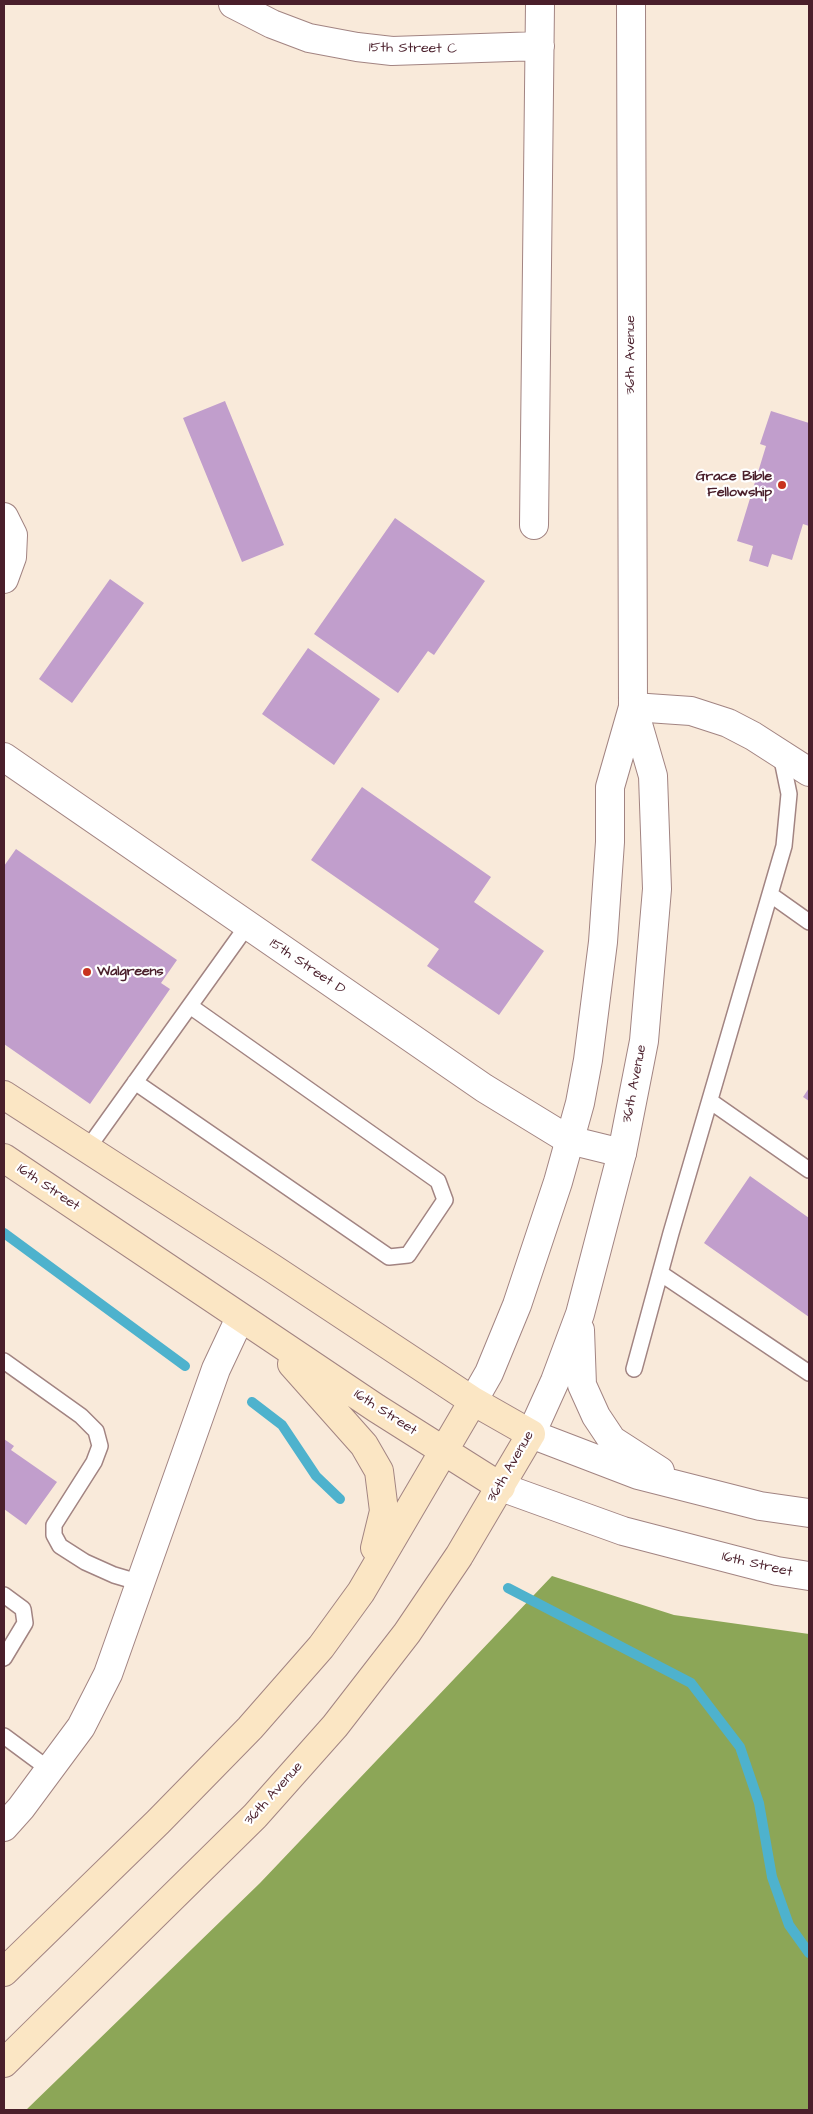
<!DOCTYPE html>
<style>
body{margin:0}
#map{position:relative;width:813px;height:2114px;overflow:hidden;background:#f9eada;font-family:"Architects Daughter",sans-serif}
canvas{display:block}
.frame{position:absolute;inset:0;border:5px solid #4a1f2b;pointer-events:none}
</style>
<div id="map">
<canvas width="813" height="2114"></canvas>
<div class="frame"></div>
</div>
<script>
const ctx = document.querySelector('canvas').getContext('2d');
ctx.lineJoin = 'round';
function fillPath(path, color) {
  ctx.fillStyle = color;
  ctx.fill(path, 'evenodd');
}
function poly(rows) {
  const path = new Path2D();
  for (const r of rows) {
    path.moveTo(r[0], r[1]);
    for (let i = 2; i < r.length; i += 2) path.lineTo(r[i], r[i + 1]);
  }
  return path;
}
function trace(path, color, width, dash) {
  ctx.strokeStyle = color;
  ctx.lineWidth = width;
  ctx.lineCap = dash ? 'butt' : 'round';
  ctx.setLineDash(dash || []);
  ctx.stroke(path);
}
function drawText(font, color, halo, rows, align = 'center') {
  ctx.font = font + ' "Architects Daughter",sans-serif';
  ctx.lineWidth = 4.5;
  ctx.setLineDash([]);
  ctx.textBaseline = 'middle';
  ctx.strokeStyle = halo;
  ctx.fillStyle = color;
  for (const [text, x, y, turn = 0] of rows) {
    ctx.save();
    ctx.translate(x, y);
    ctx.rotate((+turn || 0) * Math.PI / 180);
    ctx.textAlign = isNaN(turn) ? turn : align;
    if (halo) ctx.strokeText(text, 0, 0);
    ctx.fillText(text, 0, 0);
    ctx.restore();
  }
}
const forest = poly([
 [552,1576,674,1615,809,1634,809,2110,26,2110,260,1883]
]);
const stream = poly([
 [4,1233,185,1366],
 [252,1402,282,1425,316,1476,340,1499],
 [508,1588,691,1683,740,1747,759,1803,772,1877,789,1925,809,1953]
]);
const building = poly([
 [225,401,284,545,242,562,183,418],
 [771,411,809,423,809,526,803,524,792,560,772,554,768,567,749,561,753,546,737,541,766,446,760,444],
 [395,518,485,581,434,655,428,651,398,693,314,634],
 [110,579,144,603,72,703,39,679],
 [308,648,380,699,334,765,262,714],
 [362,787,491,877,474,902,544,951,499,1015,427,966,439,949,311,860],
 [16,849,177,960,161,983,170,989,90,1104,4,1044,4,866],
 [809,1088,809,1101,803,1097],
 [750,1176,809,1218,809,1317,704,1243],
 [4,1439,14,1446,11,1450,57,1482,26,1525,4,1509]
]);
const service = poly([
 [771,895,809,922],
 [135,1082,389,1257,408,1255,445,1200,438,1181,190,1006],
 [710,1101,809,1170],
 [88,1148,247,926],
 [660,1273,809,1373],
 [4,1361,81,1416,96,1431,100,1446,94,1462,54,1525,54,1535,60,1546,85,1562,114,1575,141,1583],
 [634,1369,671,1233,784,846,789,794,781,755],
 [4,1595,23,1609,25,1623,4,1658],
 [4,1736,50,1770]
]);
const minor = poly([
 [233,4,272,24,309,38,357,47,392,51,540,46],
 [4,517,13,535,12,557,4,579],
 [534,525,540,4],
 [633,707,691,711,728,723,753,736,809,772],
 [4,757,484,1088,569,1140,622,1153],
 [4,1827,21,1808,81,1727,108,1674,216,1369,240,1318]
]);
const tertiary = poly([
 [631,4,633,707,653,776,657,889,644,1041,622,1153,580,1314,555,1381,531,1434,638,1475,760,1506,809,1513],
 [580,1330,582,1385,596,1416,612,1440,660,1471],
 [473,1401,489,1373,517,1305,558,1182,580,1103,588,1060,603,942,610,842,610,787,633,707],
 [501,1487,623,1531,777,1571,809,1576]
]);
const secondary = poly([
 [4,1095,272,1268,473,1401,531,1434,459,1556,407,1633,335,1726,255,1816,4,2063],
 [4,1158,376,1408,501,1487],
 [292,1364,364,1445,379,1471,384,1511,375,1548],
 [4,1972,158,1822,250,1728,321,1647,361,1592,473,1401]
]);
const markers = [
 [782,485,5,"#c8321e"],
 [87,972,5,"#c8321e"]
];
const streetNames = [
 ["15th Street C",413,49,1],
 ["36th Avenue",631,355,-90],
 ["15th Street D",307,967,34],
 ["36th Avenue",635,1084,-79],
 ["16th Street",48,1188,34],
 ["16th Street",385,1413,33],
 ["36th Avenue",511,1467,-60],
 ["16th Street",757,1565,13],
 ["36th Avenue",274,1794,-48]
];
const poiNames = [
 ["Grace Bible",772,477],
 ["Fellowship",772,493],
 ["Walgreens",97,972,"left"]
];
fillPath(forest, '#8ca657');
trace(stream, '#4eb2cd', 10);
fillPath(building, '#c19ecc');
trace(service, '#a28482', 18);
trace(minor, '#a28482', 30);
trace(tertiary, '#a28482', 30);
trace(secondary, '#a28482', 30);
trace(service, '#fff', 15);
trace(minor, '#fff', 28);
trace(tertiary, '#fff', 28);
trace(secondary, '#fbe6c4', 28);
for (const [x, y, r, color] of markers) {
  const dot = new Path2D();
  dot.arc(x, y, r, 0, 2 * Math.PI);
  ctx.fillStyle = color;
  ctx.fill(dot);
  trace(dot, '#fff', 2);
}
drawText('14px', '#4a1f2b', '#fff', streetNames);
drawText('bold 14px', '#4a1f2b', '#fff', poiNames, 'right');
</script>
